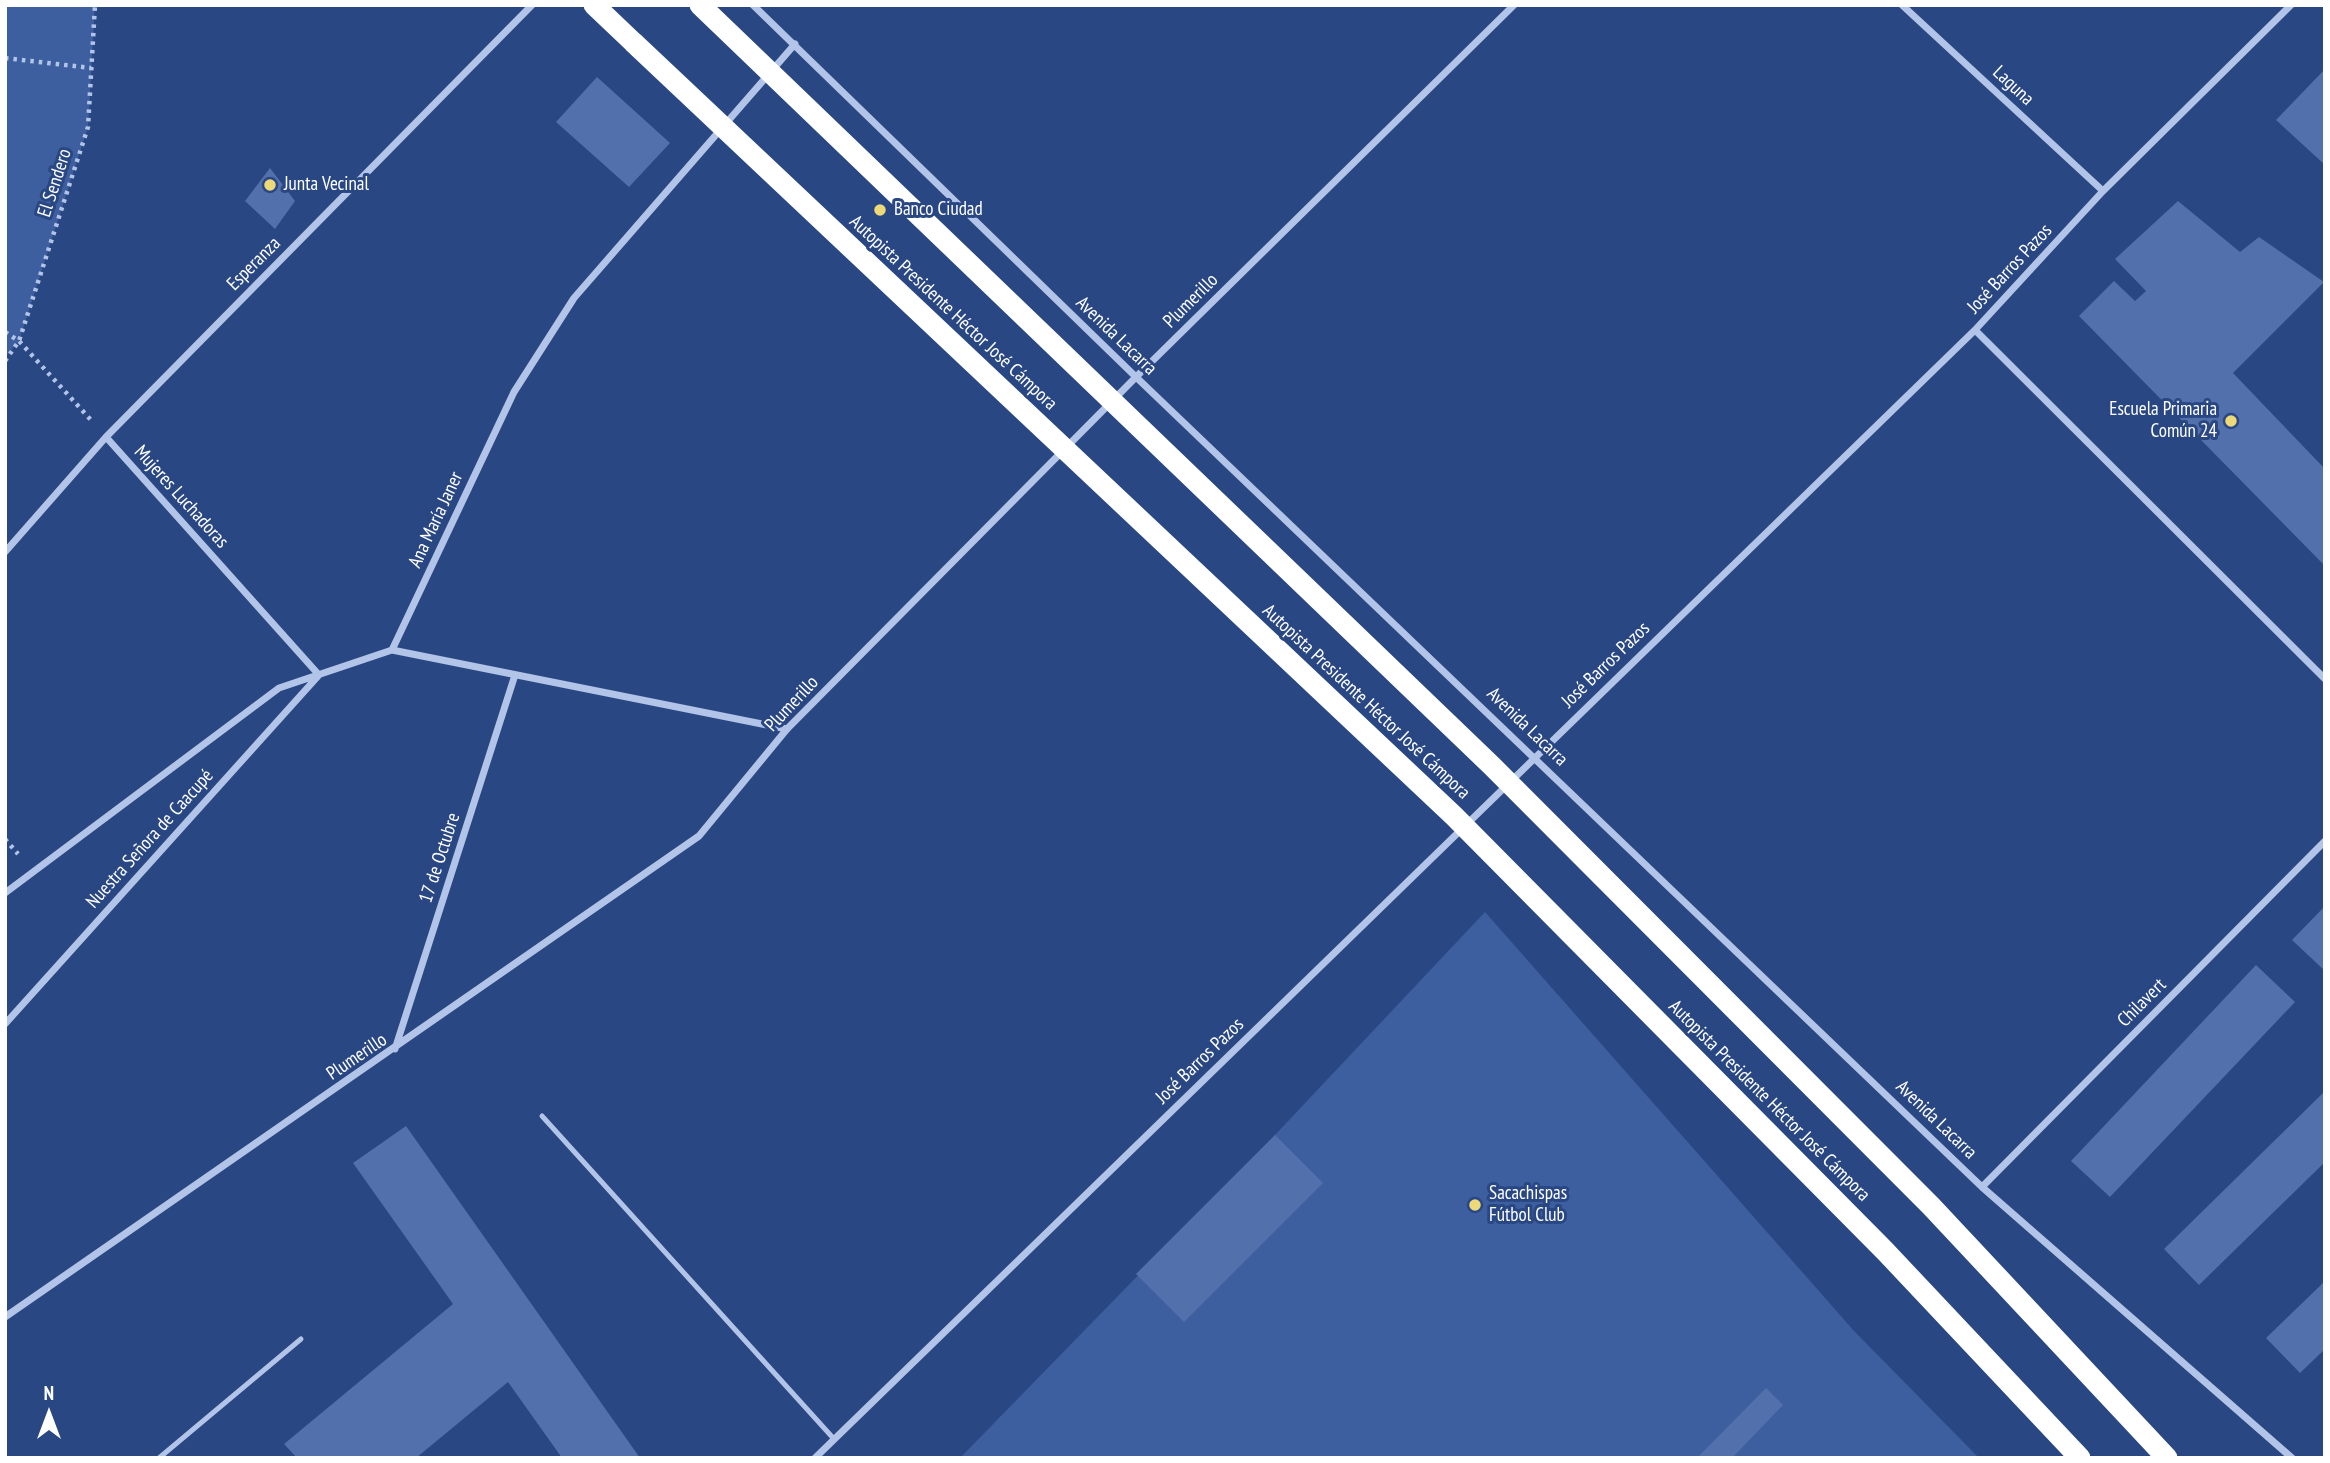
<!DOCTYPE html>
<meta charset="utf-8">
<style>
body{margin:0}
#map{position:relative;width:2330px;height:1463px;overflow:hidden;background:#294783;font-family:"PT Sans Narrow",sans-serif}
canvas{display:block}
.frame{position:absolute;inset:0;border:7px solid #fff;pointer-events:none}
.north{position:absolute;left:14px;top:1379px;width:70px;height:70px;-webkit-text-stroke:5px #294783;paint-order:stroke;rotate:0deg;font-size:19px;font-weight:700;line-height:28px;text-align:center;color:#fff}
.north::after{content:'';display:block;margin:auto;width:24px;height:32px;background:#fff;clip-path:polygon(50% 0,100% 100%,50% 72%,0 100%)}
</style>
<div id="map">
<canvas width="2330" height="1463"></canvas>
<div class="frame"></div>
<div class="north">N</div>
</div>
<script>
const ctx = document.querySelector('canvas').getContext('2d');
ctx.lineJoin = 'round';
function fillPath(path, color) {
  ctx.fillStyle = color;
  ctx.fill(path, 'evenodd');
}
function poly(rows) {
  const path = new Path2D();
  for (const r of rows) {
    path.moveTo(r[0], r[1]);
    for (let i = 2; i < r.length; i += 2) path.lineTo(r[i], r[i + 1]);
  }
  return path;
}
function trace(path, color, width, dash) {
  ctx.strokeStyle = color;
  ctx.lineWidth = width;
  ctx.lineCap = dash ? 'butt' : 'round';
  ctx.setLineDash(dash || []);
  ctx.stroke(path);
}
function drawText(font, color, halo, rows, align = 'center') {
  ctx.font = font + ' "PT Sans Narrow",sans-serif';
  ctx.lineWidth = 6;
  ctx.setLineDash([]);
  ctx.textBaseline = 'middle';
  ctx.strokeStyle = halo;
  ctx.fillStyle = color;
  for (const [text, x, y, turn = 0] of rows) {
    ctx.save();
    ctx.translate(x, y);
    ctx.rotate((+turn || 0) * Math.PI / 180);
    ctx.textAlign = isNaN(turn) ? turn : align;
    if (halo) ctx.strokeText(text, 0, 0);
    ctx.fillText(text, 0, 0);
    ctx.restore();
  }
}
const green = poly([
 [5,5,95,5,88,127,19,341,5,357],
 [1485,912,1855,1332,1979,1458,960,1458,1275,1135]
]);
const building = poly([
 [2325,69,2325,165,2276,120],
 [597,77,670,143,629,187,556,122],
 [270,168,295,201,275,229,245,201],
 [2178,201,2240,252,2259,237,2324,282,2233,373,2325,469,2325,566,2079,316,2114,281,2135,301,2146,291,2115,259],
 [2325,906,2325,971,2292,940],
 [2256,965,2295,1002,2110,1197,2071,1161],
 [2325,1091,2325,1162,2199,1285,2164,1249],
 [406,1126,640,1458,562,1458,508,1382,416,1458,297,1458,284,1444,453,1304,353,1163],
 [1275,1135,1323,1183,1184,1322,1136,1274],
 [2325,1281,2325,1349,2300,1373,2266,1338],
 [1766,1388,1783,1405,1732,1458,1697,1458]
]);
const path = poly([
 [5,58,91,68],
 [5,332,19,341,91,420],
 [5,361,19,341,88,127,95,5],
 [5,839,18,854]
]);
const lane = poly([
 [542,1116,834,1439],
 [159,1458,301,1339]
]);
const street = poly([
 [753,5,1136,377,1982,1187,2292,1458],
 [1902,5,2103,191],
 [1975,330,2325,679],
 [5,552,106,437,532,5],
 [392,650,787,729],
 [5,893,279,688,392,650,514,392,574,298,795,44],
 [5,1024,319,675,106,437],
 [395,1049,515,675],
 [1982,1187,2325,841],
 [5,1317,699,836,787,729,1136,377,1514,5],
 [815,1458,1975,330,2103,191,2291,5]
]);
const highway = poly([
 [594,5,634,43]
]);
const highwayBridge = poly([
 [700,5,1492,766,1931,1206,2167,1458],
 [634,43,1454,816,1885,1251,2080,1458]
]);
const markers = [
 [270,185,7,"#eed979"],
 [880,210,7,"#eed979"],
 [2231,421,7,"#eed979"],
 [1475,1205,7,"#eed979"]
];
const streetNames = [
 ["Laguna",2013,86,43],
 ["El Sendero",55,183,-72],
 ["Esperanza",254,264,-45],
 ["José Barros Pazos",2010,269,-47],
 ["Plumerillo",1191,301,-45],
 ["Autopista Presidente Héctor José Cámpora",953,313,43],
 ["Avenida Lacarra",1116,336,44],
 ["Mujeres Luchadoras",181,497,48],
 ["Ana María Janer",436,520,-65],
 ["José Barros Pazos",1606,665,-44],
 ["Autopista Presidente Héctor José Cámpora",1366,702,43],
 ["Plumerillo",792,704,-47],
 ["Avenida Lacarra",1527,727,44],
 ["Nuestra Señora de Caacupé",150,839,-48],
 ["17 de Octubre",440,858,-72],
 ["Chilavert",2142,1003,-45],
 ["Plumerillo",357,1057,-34],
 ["José Barros Pazos",1200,1061,-44],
 ["Autopista Presidente Héctor José Cámpora",1769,1101,45],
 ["Avenida Lacarra",1936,1120,44]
];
const poiNames = [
 ["Junta Vecinal",284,185],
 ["Banco Ciudad",894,210],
 ["Escuela Primaria",2217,410,"right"],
 ["Común 24",2217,432,"right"],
 ["Sacachispas",1489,1194],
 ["Fútbol Club",1489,1216]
];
fillPath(green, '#3e5f9f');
fillPath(building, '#5270ab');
trace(path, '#b2c4e7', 4.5, [3.5, 5]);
trace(lane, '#b2c4e7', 5);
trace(street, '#b2c4e7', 7);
trace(highway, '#fff', 21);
trace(highwayBridge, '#fff', 21);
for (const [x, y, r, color] of markers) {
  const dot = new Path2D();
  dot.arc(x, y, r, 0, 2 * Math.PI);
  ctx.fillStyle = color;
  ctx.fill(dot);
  trace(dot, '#294783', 2.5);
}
drawText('19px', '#fff', '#294783', streetNames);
drawText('19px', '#fff', '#294783', poiNames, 'left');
</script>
